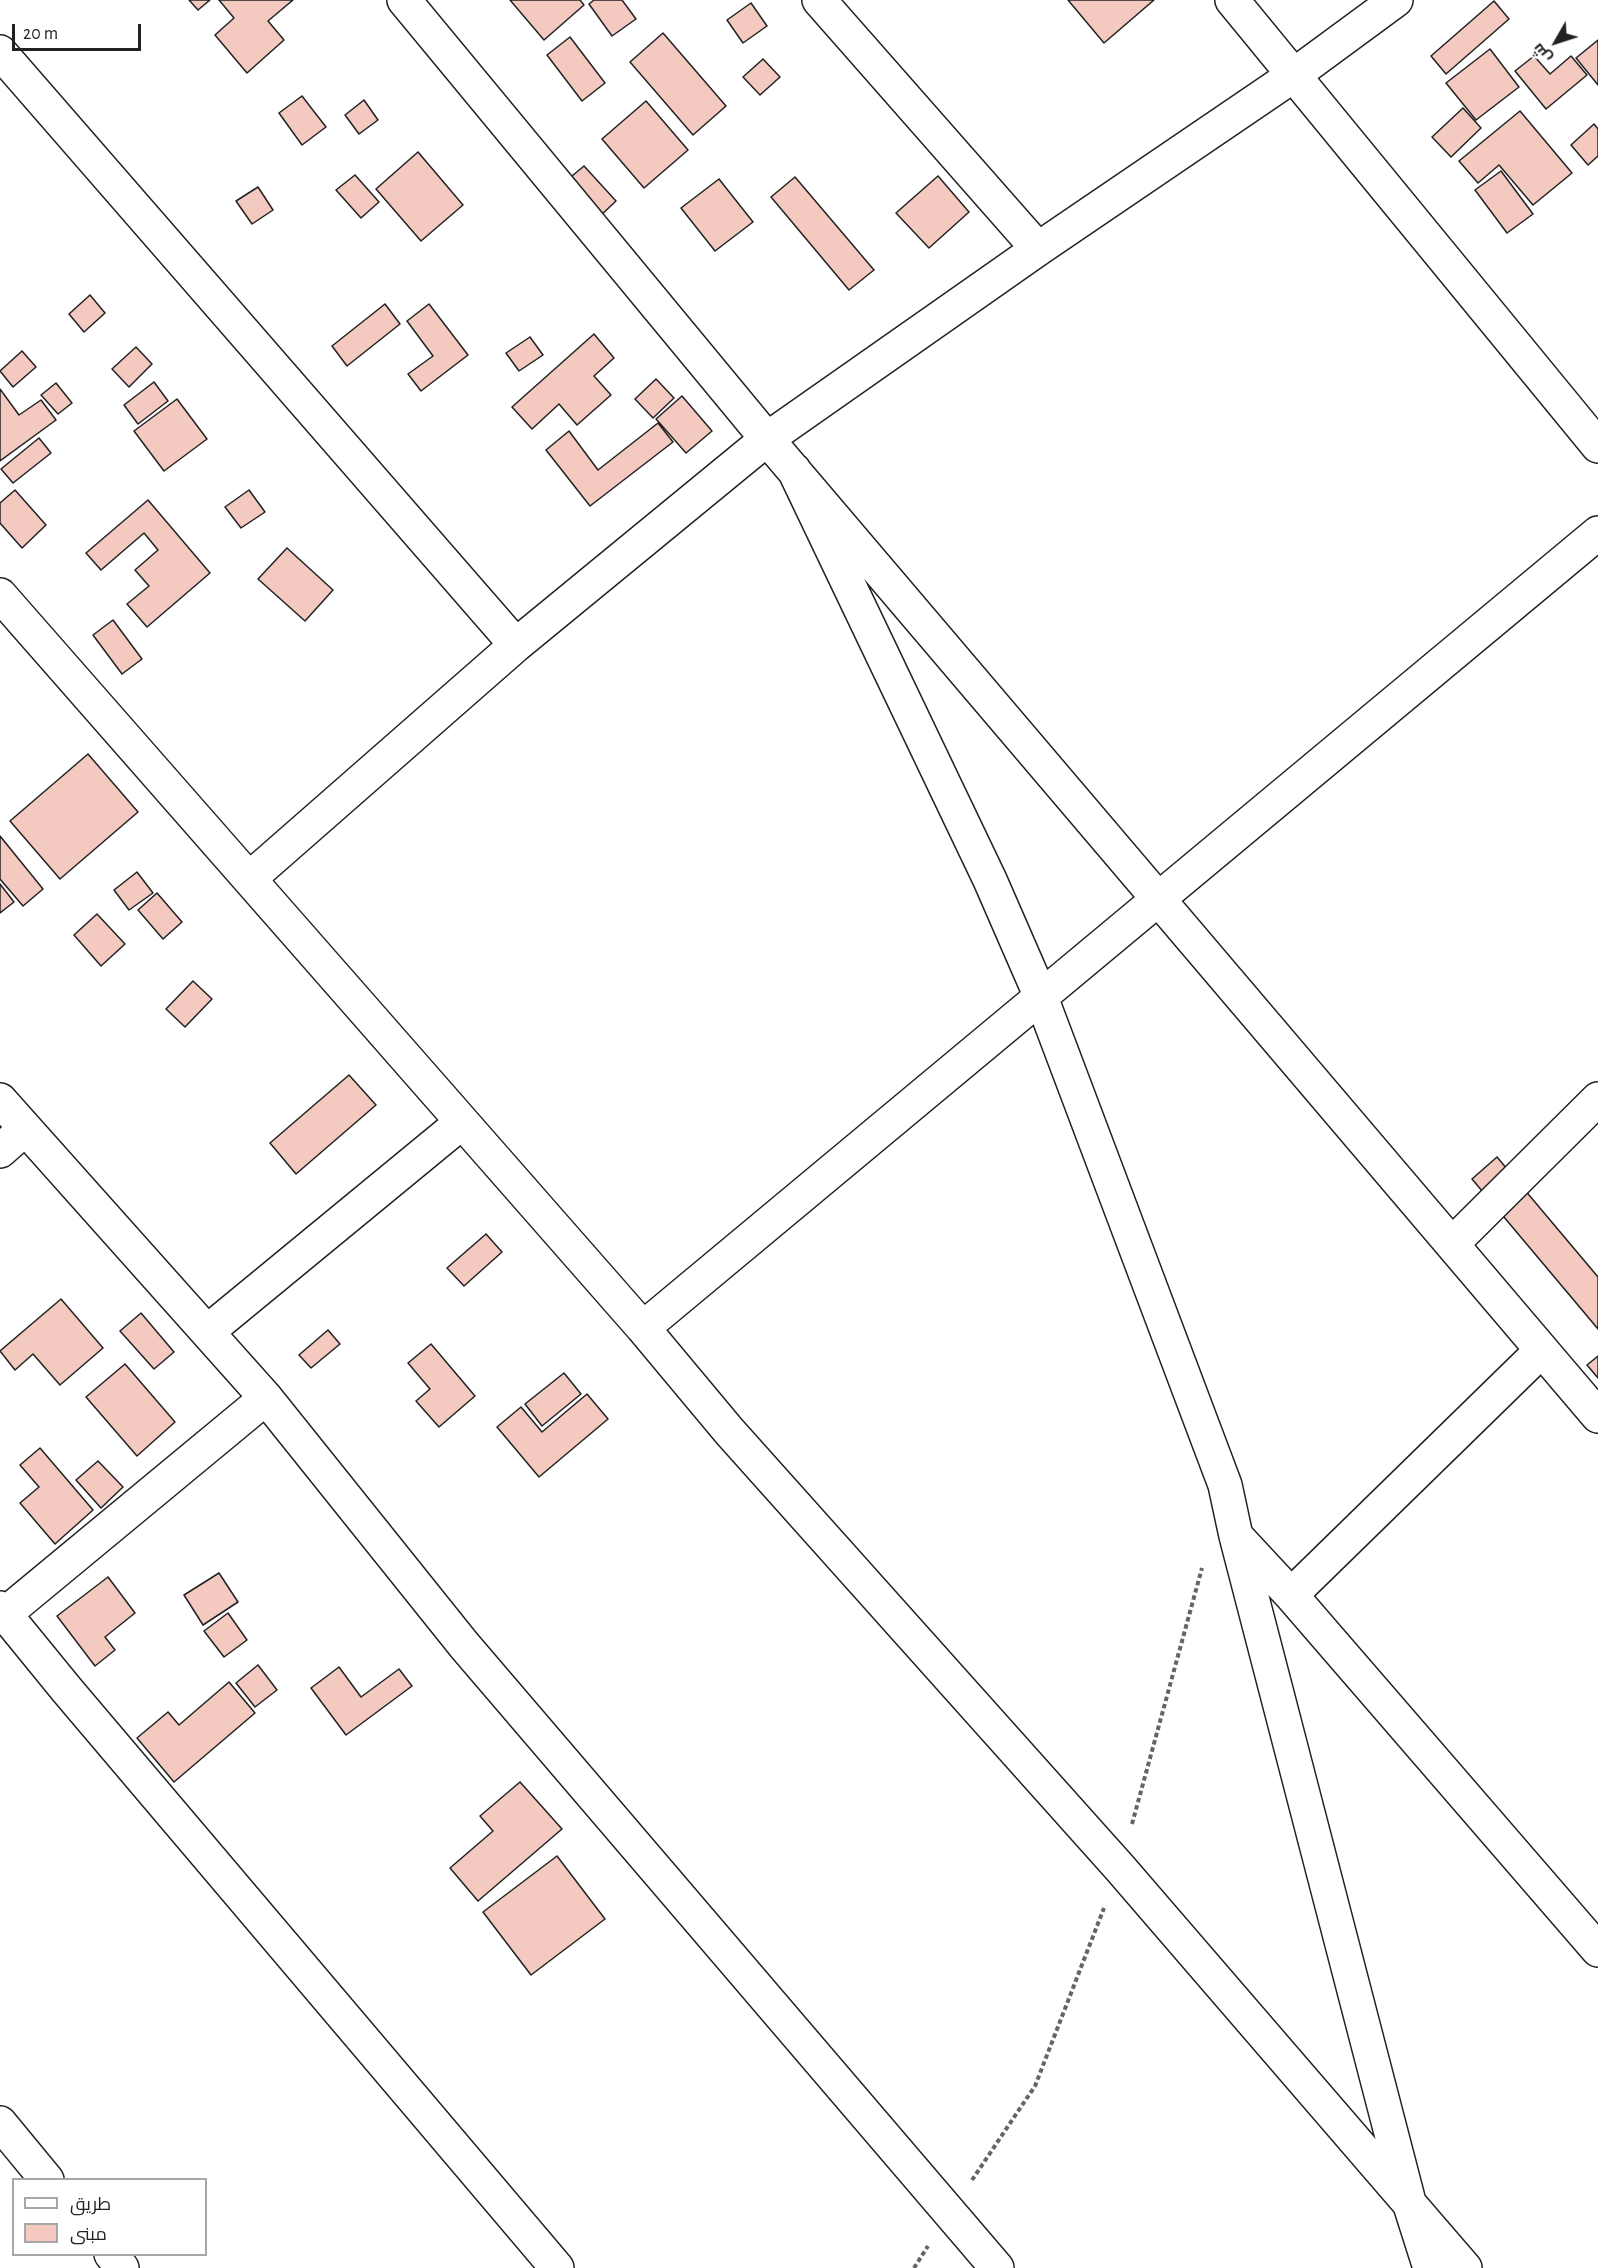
<!DOCTYPE html>
<meta charset="utf-8">
<style>
body{margin:0}
#map{position:relative;width:1598px;height:2268px;overflow:hidden;background:#fff;font-family:"Alegreya Sans",Cairo,sans-serif}
canvas{display:block}
.legend{position:absolute;left:12px;top:2178px;width:195px;height:78px;box-sizing:border-box;background:#fff;border:2px solid #a7a7a7;margin:0;padding:8px 10px;list-style:none;font-size:18px;color:#222}
.legend li{display:flex;align-items:center;gap:12px;height:30px}
.legend b{width:30px;border:2px solid #a7a7a7}
.north{position:absolute;left:1526px;top:12px;width:60px;height:60px;-webkit-text-stroke:4px #fff;paint-order:stroke;rotate:231deg;font-size:16px;font-weight:700;line-height:24px;text-align:center;color:#222}
.north::after{content:'';display:block;margin:auto;width:21px;height:27px;background:#222;clip-path:polygon(50% 0,100% 100%,50% 72%,0 100%)}
.scale{position:absolute;left:12px;top:24px;width:129px;height:27px;box-sizing:border-box;border:3px solid #222;border-top:0;padding-left:8px;font-size:18px;line-height:21px;white-space:nowrap;color:#222;-webkit-text-stroke:4px #fff;paint-order:stroke}
</style>
<div id="map">
<canvas width="1598" height="2268"></canvas>
<ul class="legend">
<li><b style="height:8px;background:#fff"></b>طريق</li>
<li><b style="height:16px;background:#f3c9c0"></b>مبنى</li>
</ul>
<div class="north">ش</div>
<div class="scale">20 m</div>
</div>
<script>
const ctx = document.querySelector('canvas').getContext('2d');
ctx.lineJoin = 'round';
function fillPath(path, color) {
  ctx.fillStyle = color;
  ctx.fill(path, 'evenodd');
}
function poly(rows) {
  const path = new Path2D();
  for (const r of rows) {
    path.moveTo(r[0], r[1]);
    for (let i = 2; i < r.length; i += 2) path.lineTo(r[i], r[i + 1]);
  }
  return path;
}
function trace(path, color, width, dash) {
  ctx.strokeStyle = color;
  ctx.lineWidth = width;
  ctx.lineCap = dash ? 'butt' : 'round';
  ctx.setLineDash(dash || []);
  ctx.stroke(path);
}
const building = poly([
 [189,0,210,0,198,10,189,0],
 [219,0,293,0,268,21,284,40,247,73,215,35,234,18,219,0],
 [510,0,580,0,584,5,544,40,510,0],
 [594,0,622,0,636,19,612,36,589,4,594,0],
 [1068,0,1154,0,1104,43,1068,0],
 [1494,1,1509,19,1446,74,1431,56,1494,1],
 [751,3,767,26,743,43,727,20,751,3],
 [663,33,726,106,693,135,630,62,663,33],
 [570,37,605,83,582,101,547,55,570,37],
 [1598,40,1598,85,1576,58,1598,40],
 [1490,49,1519,87,1476,120,1446,83,1490,49],
 [1534,56,1550,74,1571,56,1587,75,1546,109,1515,71,1534,56],
 [763,59,780,77,760,95,743,77,763,59],
 [302,96,326,127,302,145,279,113,302,96],
 [364,100,378,120,359,134,345,115,364,100],
 [646,101,688,150,644,188,602,139,646,101],
 [1463,108,1481,128,1451,157,1432,137,1463,108],
 [1520,111,1572,173,1533,205,1499,165,1478,183,1459,161,1520,111],
 [1594,124,1598,129,1598,156,1588,165,1571,145,1594,124],
 [418,152,463,205,421,241,376,189,418,152],
 [584,166,616,201,598,218,566,181,584,166],
 [1501,171,1533,214,1507,233,1475,190,1501,171],
 [355,175,379,202,361,218,336,190,355,175],
 [938,176,969,212,929,248,896,213,938,176],
 [795,177,874,270,849,290,771,197,795,177],
 [719,179,753,222,715,251,681,208,719,179],
 [258,187,273,210,252,224,236,201,258,187],
 [90,295,105,313,84,332,69,314,90,295],
 [385,304,400,324,347,366,332,346,385,304],
 [429,304,468,355,421,391,408,374,433,356,407,321,429,304],
 [594,334,614,358,594,376,611,395,577,425,559,404,532,429,512,407,594,334],
 [530,337,543,355,519,371,506,353,530,337],
 [136,347,152,364,129,387,112,369,136,347],
 [22,351,36,367,13,387,0,371,22,351],
 [656,379,674,398,653,418,635,399,656,379],
 [154,382,168,401,138,424,124,405,154,382],
 [56,383,72,403,58,414,41,395,56,383],
 [0,389,19,415,41,400,56,420,0,461,0,389],
 [682,396,712,431,686,453,656,419,682,396],
 [177,399,207,439,164,471,134,431,177,399],
 [658,423,673,442,590,506,546,450,569,431,598,470,658,423],
 [39,438,51,453,13,483,1,469,39,438],
 [15,490,46,525,22,548,0,523,0,503,15,490],
 [249,490,265,512,241,528,225,507,249,490],
 [148,500,210,573,147,627,127,604,149,586,135,570,158,550,144,533,101,570,86,553,148,500],
 [287,548,333,590,305,621,258,579,287,548],
 [113,620,142,659,122,674,93,635,113,620],
 [88,754,138,812,60,879,10,821,88,754],
 [0,836,43,889,23,906,0,879,0,836],
 [137,872,153,893,129,910,114,890,137,872],
 [0,884,14,902,0,913,0,884],
 [157,893,182,922,163,939,138,910,157,893],
 [97,914,125,944,101,966,74,935,97,914],
 [193,981,212,999,185,1027,166,1009,193,981],
 [349,1075,376,1105,296,1174,270,1143,349,1075],
 [1497,1157,1598,1277,1598,1329,1472,1179,1497,1157],
 [486,1234,502,1252,464,1286,447,1268,486,1234],
 [61,1299,103,1348,60,1385,33,1354,15,1370,0,1351,61,1299],
 [141,1313,174,1352,154,1369,120,1331,141,1313],
 [328,1330,340,1344,311,1368,299,1355,328,1330],
 [431,1344,475,1396,439,1427,416,1401,430,1389,408,1363,431,1344],
 [1598,1356,1598,1378,1587,1365,1598,1356],
 [125,1364,175,1422,137,1456,86,1397,125,1364],
 [564,1373,581,1394,542,1426,525,1404,564,1373],
 [587,1394,608,1419,539,1477,497,1427,521,1407,542,1432,587,1394],
 [40,1448,93,1510,55,1544,20,1503,39,1487,20,1465,40,1448],
 [98,1461,123,1487,101,1508,76,1480,98,1461],
 [219,1573,238,1602,203,1625,184,1595,219,1573],
 [108,1577,135,1613,105,1637,115,1650,95,1666,57,1616,108,1577],
 [228,1613,247,1640,224,1657,204,1631,228,1613],
 [258,1665,277,1690,255,1707,236,1683,258,1665],
 [339,1667,361,1697,399,1669,412,1686,346,1735,311,1688,339,1667],
 [229,1682,255,1713,174,1782,137,1738,168,1712,179,1725,229,1682],
 [520,1782,562,1829,478,1901,450,1868,493,1831,480,1816,520,1782],
 [557,1856,605,1919,531,1975,483,1912,557,1856]
]);
const path = poly([
 [1132,1824,1202,1568],
 [972,2180,1035,2086,1104,1908],
 [914,2268,928,2246]
]);
const minor = poly([
 [404,0,767,439,1598,1416],
 [819,0,1038,249],
 [1232,0,1598,446],
 [0,52,516,645],
 [794,470,990,880,1041,997,1225,1485,1236,1536,1409,2202,1430,2268],
 [0,595,643,1328,729,1431,1120,1868,1465,2268],
 [249,879,516,645,767,439,1038,249,1294,75,1396,0],
 [0,1100,266,1398,464,1645,997,2268],
 [0,1151,25,1129],
 [1452,1244,1598,1099],
 [643,1328,1598,533],
 [207,1332,461,1123],
 [1238,1538,1291,1595,1598,1950],
 [1291,1595,1542,1350],
 [0,1608,67,1690,557,2268],
 [5,1614,266,1398],
 [0,2123,47,2180],
 [111,2254,122,2268]
]);
fillPath(building, '#f3c9c0');
trace(building, '#222', 1.5);
trace(minor, '#222', 36);
trace(path, '#646464', 4, [4.5, 3]);
trace(minor, '#fff', 33);
</script>
